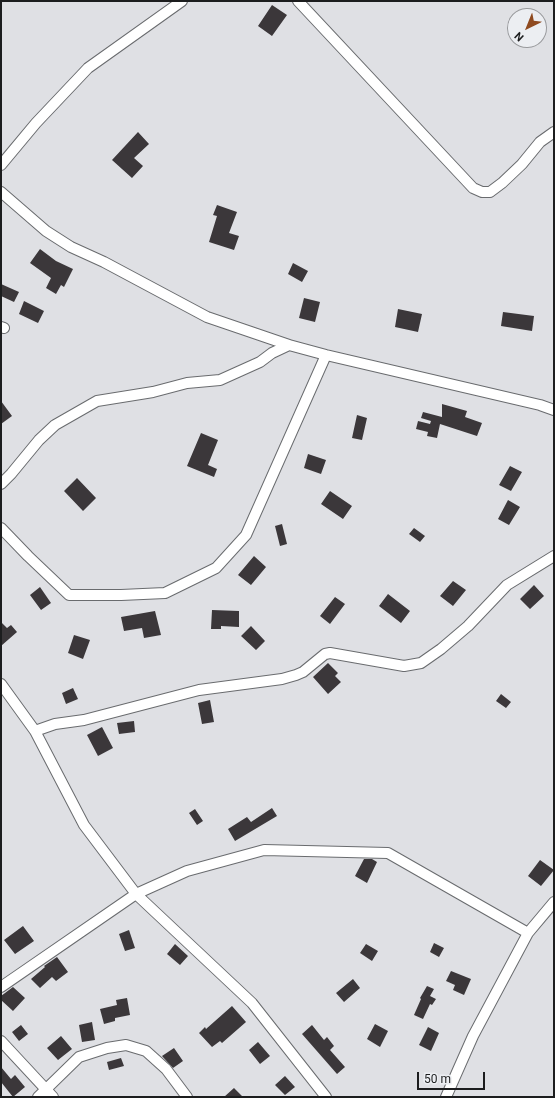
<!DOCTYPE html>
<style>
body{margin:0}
#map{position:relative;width:555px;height:1098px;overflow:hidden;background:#dfe0e4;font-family:Roboto,sans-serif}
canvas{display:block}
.frame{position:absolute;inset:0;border:2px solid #1c1d1e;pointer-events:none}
.north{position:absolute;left:507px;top:8px;width:40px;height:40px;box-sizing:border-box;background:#eceef2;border:1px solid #999a9d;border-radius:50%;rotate:223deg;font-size:11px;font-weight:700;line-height:16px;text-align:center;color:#1c1d1e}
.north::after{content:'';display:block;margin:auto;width:14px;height:18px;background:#8f4a20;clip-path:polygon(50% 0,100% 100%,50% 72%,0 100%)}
.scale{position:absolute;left:417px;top:1072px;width:68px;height:18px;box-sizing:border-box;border:2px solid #1c1d1e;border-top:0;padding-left:5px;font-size:12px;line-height:14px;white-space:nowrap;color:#1c1d1e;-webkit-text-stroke:3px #eceef2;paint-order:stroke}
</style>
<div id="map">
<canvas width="555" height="1098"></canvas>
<div class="frame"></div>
<div class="north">N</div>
<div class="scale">50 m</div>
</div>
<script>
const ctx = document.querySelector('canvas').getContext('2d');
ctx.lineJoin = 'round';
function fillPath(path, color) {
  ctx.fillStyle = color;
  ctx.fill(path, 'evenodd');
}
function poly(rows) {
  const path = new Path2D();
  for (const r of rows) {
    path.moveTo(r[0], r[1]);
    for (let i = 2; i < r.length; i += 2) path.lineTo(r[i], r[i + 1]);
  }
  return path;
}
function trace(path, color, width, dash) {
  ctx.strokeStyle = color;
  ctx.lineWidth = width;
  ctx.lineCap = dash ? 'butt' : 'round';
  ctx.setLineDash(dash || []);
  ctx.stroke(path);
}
const building = poly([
 [272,5,287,15,272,36,258,26],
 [138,132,149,144,134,158,143,166,132,178,112,160],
 [217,205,237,212,229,233,239,236,234,250,209,242,217,216,213,215],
 [40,249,56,261,73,269,64,287,61,285,56,294,46,288,51,278,30,263],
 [293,263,308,271,302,282,288,274],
 [1,284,19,292,14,302,1,296],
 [304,298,320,302,315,322,299,318],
 [24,301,44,311,38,323,19,314],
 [398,309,422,314,418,332,395,327],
 [503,312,534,316,532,331,501,326],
 [1,401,12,416,1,424],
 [442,404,467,411,465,417,482,423,477,436,440,424,437,438,427,436,428,432,416,429,418,421,430,424,431,421,421,418,423,412,442,417],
 [357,415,367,418,362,440,352,438],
 [201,433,218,440,208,465,217,469,214,477,187,466],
 [308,454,326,460,321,474,304,468],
 [510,466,522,472,511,491,499,485],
 [77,478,96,498,83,511,64,491],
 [330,491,352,506,343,519,321,504],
 [508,500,520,507,509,525,498,519],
 [282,524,287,544,280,546,275,526],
 [414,528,425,536,420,542,409,534],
 [254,556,266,567,251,585,238,575],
 [453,581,466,590,453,606,440,596],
 [534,585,544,596,530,609,520,599],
 [40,587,51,603,41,610,30,595],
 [388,594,410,611,401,623,379,606],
 [335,597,345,604,330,624,320,616],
 [212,610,239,611,239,627,221,626,221,629,211,629],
 [155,611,161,635,144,638,142,628,124,631,121,617],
 [1,622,7,628,11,625,17,632,1,646],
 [251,626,265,641,256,650,241,636],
 [74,635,90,640,83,659,68,653],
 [328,663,338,673,335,676,341,682,328,694,313,677],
 [73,688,78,699,66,704,62,693],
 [501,694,511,702,506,708,496,701],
 [210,700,214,722,202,724,198,703],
 [134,721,135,732,119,734,117,723],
 [102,727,113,748,98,756,87,735],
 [272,808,277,816,235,841,228,829,247,817,251,822],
 [195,809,203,821,197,825,189,813],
 [364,859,372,859,377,862,367,883,355,876],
 [540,860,554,870,541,886,528,876],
 [23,926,34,941,15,954,4,940],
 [129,930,135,948,125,951,119,934],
 [434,943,444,948,439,957,430,952],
 [175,944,188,956,180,965,167,954],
 [366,944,378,951,372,961,360,953],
 [57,957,68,972,56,981,52,977,40,988,31,979,45,967,44,966],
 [451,971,471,979,464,995,453,990,455,985,446,981],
 [353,979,360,988,344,1002,336,993],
 [427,986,434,989,430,996,436,999,432,1005,430,1004,423,1019,414,1015,421,999,420,998],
 [13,987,25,998,13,1011,1,1000,1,996],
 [127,998,130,1015,115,1018,115,1021,104,1024,100,1009,117,1005,116,1000],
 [232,1006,246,1022,222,1043,220,1041,212,1047,199,1033,205,1027,206,1029],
 [92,1022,95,1040,82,1042,79,1025],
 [375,1024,388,1031,380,1047,367,1039],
 [21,1025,28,1034,19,1041,12,1032],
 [312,1025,324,1040,327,1037,334,1046,330,1050,345,1067,337,1074,302,1034],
 [428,1027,439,1033,431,1051,419,1045],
 [61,1036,72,1049,58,1060,47,1048],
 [258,1042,270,1056,260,1064,249,1050],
 [174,1048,183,1061,173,1068,162,1056],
 [121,1058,124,1066,109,1070,107,1062],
 [1,1067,11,1079,15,1075,25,1087,13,1097,1,1082],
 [285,1076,295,1087,285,1095,275,1085],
 [234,1088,243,1097,224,1097]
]);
const minor = poly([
 [298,1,473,188,482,192,490,192,502,183,522,164,540,142,554,132],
 [1,165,36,123,88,68,182,1],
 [1,192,46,231,71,247,104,262,207,317,289,345,326,355,540,405,554,410],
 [1,327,4,328],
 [1,484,11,474,39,440,55,425,97,401,153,392,187,383,220,380,260,362,272,353,289,345],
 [1,528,28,556,69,595,121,595,165,593,216,568,246,535,326,355],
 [1,684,35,731,84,825,136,894,252,1003,326,1097],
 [35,731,55,724,84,720,199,690,282,679,296,675,303,672,325,654,330,653,404,666,421,663,441,649,468,626,507,585,554,556],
 [1,987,136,894,187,871,264,850,388,853,528,933],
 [1,1041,53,1097],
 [38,1097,79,1057,107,1048,126,1045,146,1051,166,1069,187,1097],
 [446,1097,473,1036,528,933,554,902]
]);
fillPath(building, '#3b373a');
trace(minor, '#696b6e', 12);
trace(minor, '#fff', 10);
</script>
